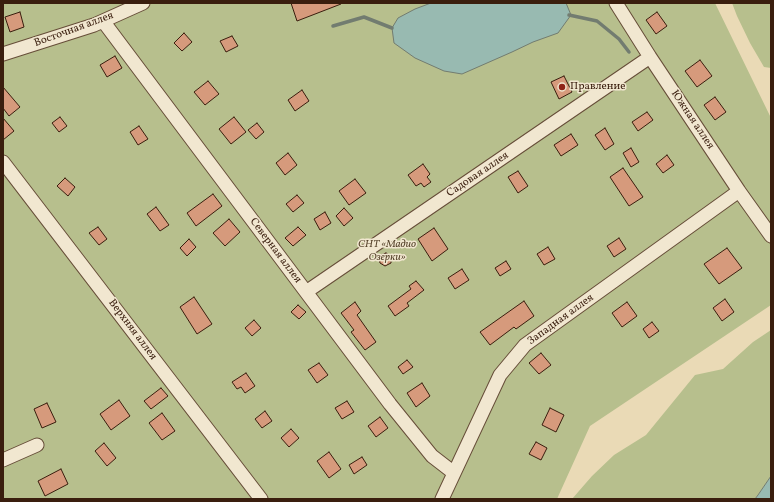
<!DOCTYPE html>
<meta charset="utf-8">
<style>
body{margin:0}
#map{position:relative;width:774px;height:502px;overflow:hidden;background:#eadab6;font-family:Vollkorn,serif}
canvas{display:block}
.frame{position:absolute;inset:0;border:4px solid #3a1e0e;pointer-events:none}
</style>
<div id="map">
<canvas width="774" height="502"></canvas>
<div class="frame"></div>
</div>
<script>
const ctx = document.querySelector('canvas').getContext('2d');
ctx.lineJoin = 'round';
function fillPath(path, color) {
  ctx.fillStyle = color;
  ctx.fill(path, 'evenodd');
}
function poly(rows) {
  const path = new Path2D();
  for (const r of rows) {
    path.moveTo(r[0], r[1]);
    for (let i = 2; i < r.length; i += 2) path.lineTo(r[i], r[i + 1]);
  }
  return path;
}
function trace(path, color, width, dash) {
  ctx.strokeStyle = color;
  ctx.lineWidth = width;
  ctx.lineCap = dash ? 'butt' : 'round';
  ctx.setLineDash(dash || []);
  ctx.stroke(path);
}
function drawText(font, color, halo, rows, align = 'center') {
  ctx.font = font + ' Vollkorn,serif';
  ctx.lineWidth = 3;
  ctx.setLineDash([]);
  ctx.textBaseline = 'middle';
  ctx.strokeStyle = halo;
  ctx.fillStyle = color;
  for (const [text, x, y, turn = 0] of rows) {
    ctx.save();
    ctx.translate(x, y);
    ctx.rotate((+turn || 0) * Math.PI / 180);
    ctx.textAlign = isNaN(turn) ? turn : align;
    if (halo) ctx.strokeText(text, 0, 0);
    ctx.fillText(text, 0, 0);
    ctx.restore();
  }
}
const green = poly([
 [3,3,715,3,771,118,771,305,590,426,557,499,3,499],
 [732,3,771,3,771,68,764,67,750,43,737,16],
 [771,330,771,476,758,495,755,499,572,499,592,476,614,455,646,435,695,375,723,369,753,342]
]);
const water = poly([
 [431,3,566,3,571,15,558,33,533,42,512,52,462,74,444,71,415,58,394,43,392,28,398,18,415,9,431,3],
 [771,476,771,499,755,499,758,495,771,476]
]);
const stream = poly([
 [569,15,597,21,619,39,629,52],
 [333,26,364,17,392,28]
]);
const building = poly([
 [291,3,340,3,341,4,297,21,291,3],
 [20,12,24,27,10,32,5,17,20,12],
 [657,12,667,26,656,34,646,20,657,12],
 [184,33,192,42,182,51,174,43,184,33],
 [232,36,238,46,226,52,220,41,232,36],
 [115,56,122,68,107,77,100,65,115,56],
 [700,60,712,76,697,87,685,71,700,60],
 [564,76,572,92,559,99,551,82,564,76],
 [208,81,219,94,205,105,194,92,208,81],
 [3,87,20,107,9,116,3,108,3,87],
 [302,90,309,101,295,111,288,100,302,90],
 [715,97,726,112,715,120,704,105,715,97],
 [647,112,653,120,638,131,632,122,647,112],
 [60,117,67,126,59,132,52,123,60,117],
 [234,117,246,132,231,144,219,129,234,117],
 [3,118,14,131,3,140,3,118],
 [257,123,264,132,256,139,248,130,257,123],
 [139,126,148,139,138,145,130,132,139,126],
 [605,128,614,144,605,150,595,135,605,128],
 [571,134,578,145,561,156,554,145,571,134],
 [631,148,639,162,631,167,623,153,631,148],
 [288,153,297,165,285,175,276,163,288,153],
 [667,155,674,165,663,173,656,164,667,155],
 [423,164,430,174,427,177,431,182,424,187,421,183,416,186,408,175,423,164],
 [623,168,643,197,629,206,610,177,623,168],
 [518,171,528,186,518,193,508,177,518,171],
 [65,178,75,187,68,196,57,186,65,178],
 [355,179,366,193,349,205,339,191,355,179],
 [213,194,222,206,196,226,187,213,213,194],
 [297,195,304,203,293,212,286,204,297,195],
 [156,207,169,225,160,231,147,214,156,207],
 [344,208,353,218,344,226,336,216,344,208],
 [325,212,331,223,320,230,314,219,325,212],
 [229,219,240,232,225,246,213,233,229,219],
 [98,227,107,239,99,245,89,233,98,227],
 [298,227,306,235,293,246,285,238,298,227],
 [434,228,448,249,432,261,418,239,434,228],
 [619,238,626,249,614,257,607,246,619,238],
 [189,239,196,247,187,256,180,248,189,239],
 [548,247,555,259,544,265,537,254,548,247],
 [727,248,742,268,719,284,704,264,727,248],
 [386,253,389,255,391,257,391,263,385,266,380,263,379,259,381,255,386,253],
 [506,261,511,269,500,276,495,268,506,261],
 [462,269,469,280,455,289,448,278,462,269],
 [416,281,424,290,407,303,409,306,395,316,388,306,411,289,409,286,416,281],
 [194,297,212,324,197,334,180,307,194,297],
 [725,299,734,312,722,321,713,308,725,299],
 [524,301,534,316,516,329,514,327,490,345,480,332,524,301],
 [355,302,361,311,357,315,376,342,365,350,351,332,354,330,341,313,355,302],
 [627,302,637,316,622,327,612,313,627,302],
 [298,305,306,312,299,319,291,312,298,305],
 [254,320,261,328,252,336,245,328,254,320],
 [652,322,659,331,649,338,643,329,652,322],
 [541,353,551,365,539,374,529,363,541,353],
 [407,360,413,367,403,374,398,367,407,360],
 [319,363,328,375,317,383,308,370,319,363],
 [246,373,255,386,245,393,241,387,237,389,232,382,246,373],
 [422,383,430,396,416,407,407,393,422,383],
 [161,388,168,396,151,409,144,401,161,388],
 [119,400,130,416,111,430,100,414,119,400],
 [347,401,354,412,342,419,335,408,347,401],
 [47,403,56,422,42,428,34,409,47,403],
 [550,408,564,415,556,432,542,425,550,408],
 [265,411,272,421,262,428,255,419,265,411],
 [162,413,175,431,162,440,149,423,162,413],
 [380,417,388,428,376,437,368,426,380,417],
 [291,429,299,438,289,447,281,438,291,429],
 [536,442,547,448,541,460,529,454,536,442],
 [104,443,116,458,107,466,95,451,104,443],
 [329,452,341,469,329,478,317,461,329,452],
 [362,457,367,465,354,474,349,465,362,457],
 [61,469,68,484,45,496,38,481,61,469]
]);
const minor = poly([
 [616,3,650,57,739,191,771,236],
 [103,21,390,404,432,456,454,473],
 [3,54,94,25,143,3],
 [3,162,261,499],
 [306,292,650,57],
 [3,460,37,445],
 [442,499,500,375,525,345,739,191]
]);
const markers = [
 [562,87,4,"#8f2418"]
];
const streetNames = [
 ["Восточная аллея",74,30,-20],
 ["Южная аллея",692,120,56],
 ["Садовая аллея",478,175,-34],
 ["Северная аллея",275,251,53],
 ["Западная аллея",561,320,-36],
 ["Верхняя аллея",132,330,53]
];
const poiNames = [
 ["Правление",570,87]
];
const parkNames = [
 ["СНТ «Мадио",387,245],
 ["Озерки»",387,258]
];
fillPath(green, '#b7bf8d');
fillPath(water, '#98bab1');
trace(water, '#727c70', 1);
trace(stream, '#727c70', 3.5);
fillPath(building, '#d69a7c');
trace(building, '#3a1e0e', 1);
trace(minor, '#664d38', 15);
trace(minor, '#f1e7d0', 13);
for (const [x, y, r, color] of markers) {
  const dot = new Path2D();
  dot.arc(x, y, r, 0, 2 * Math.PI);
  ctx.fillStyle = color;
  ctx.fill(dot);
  trace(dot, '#f1e7d0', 1.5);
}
drawText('11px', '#3a1e0e', '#f1e7d0', streetNames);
drawText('11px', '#3a1e0e', '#f1e7d0', poiNames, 'left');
drawText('italic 11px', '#59462e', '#f1e7d0', parkNames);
</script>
